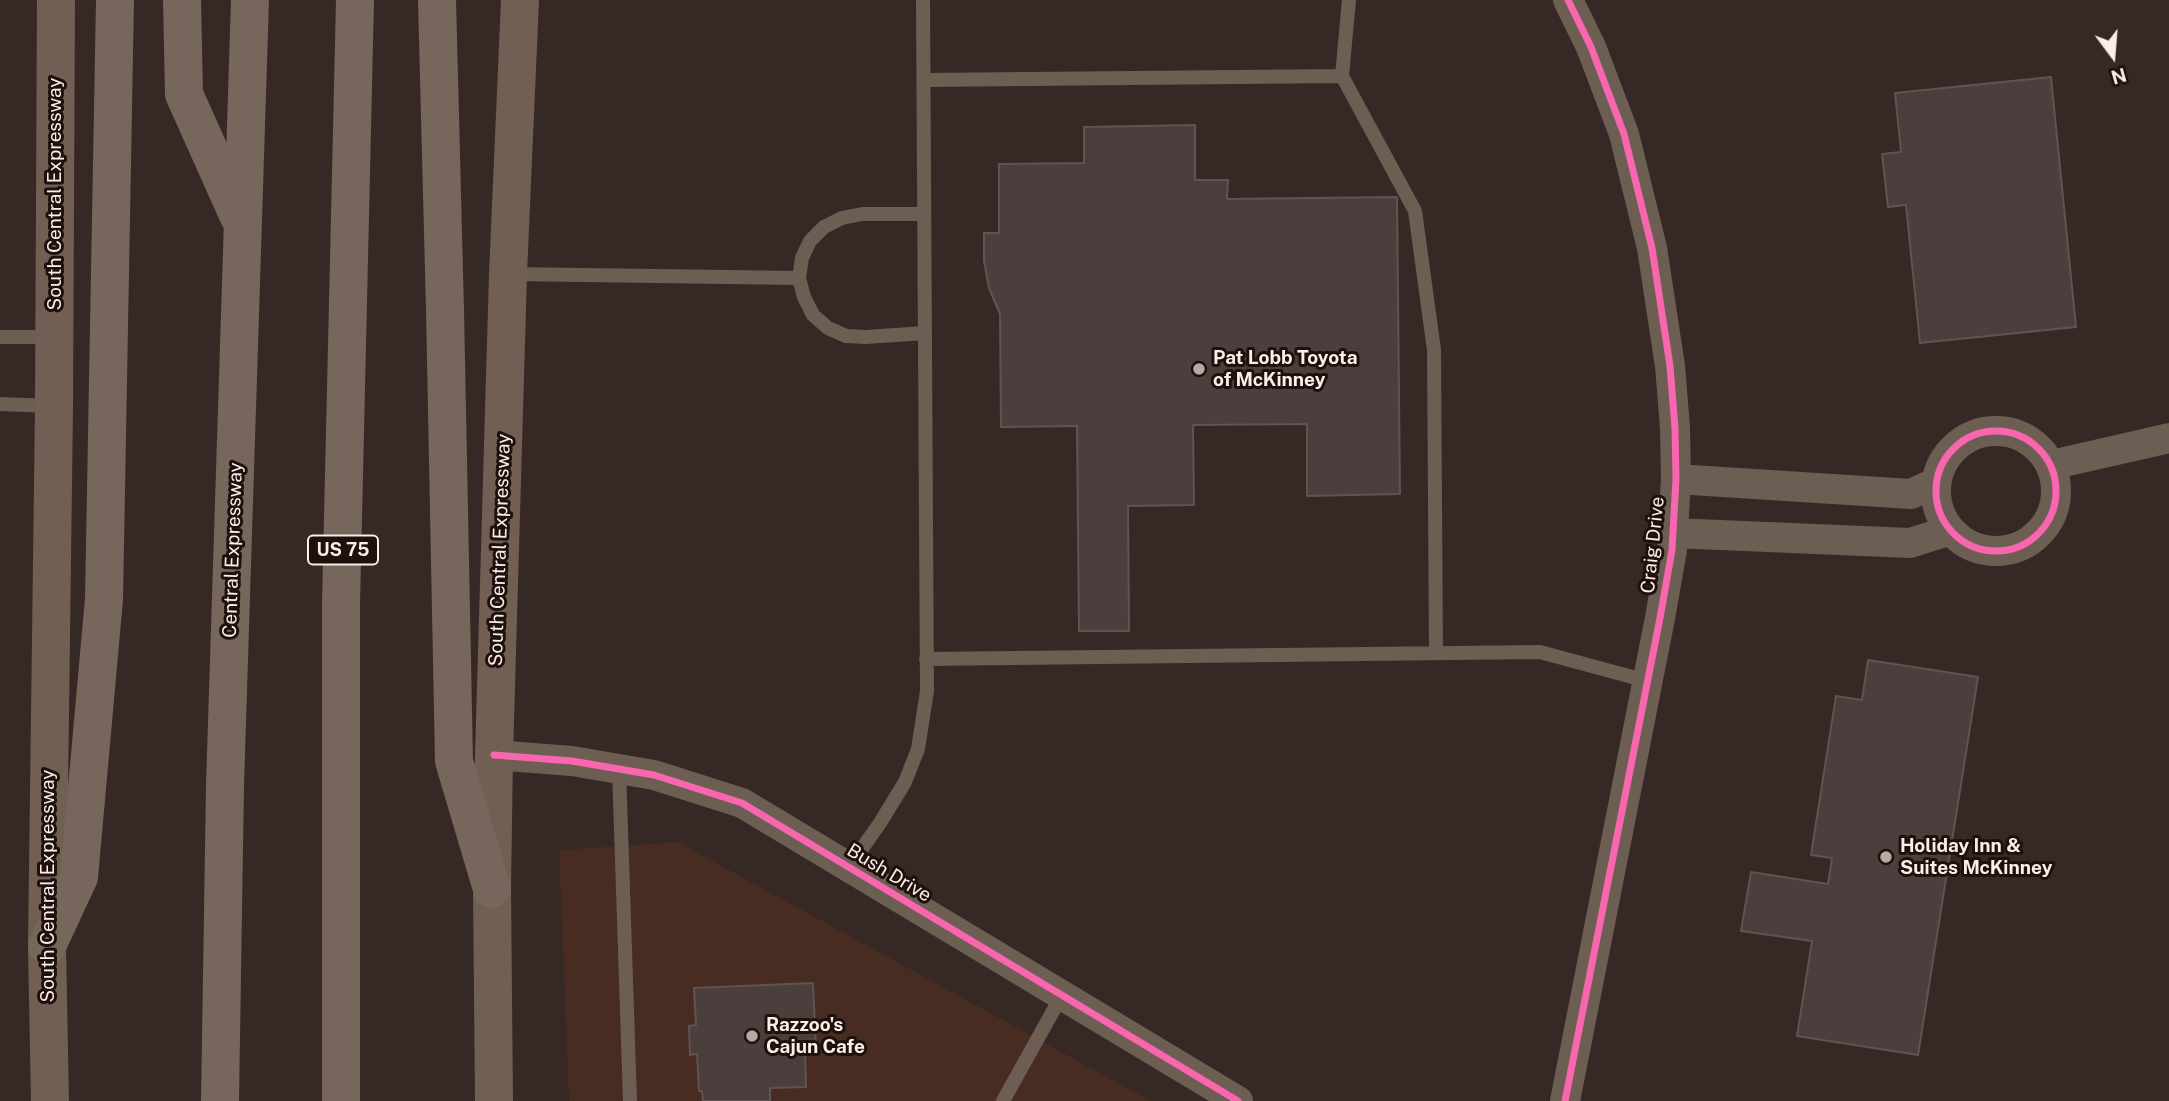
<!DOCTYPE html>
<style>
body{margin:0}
#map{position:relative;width:2169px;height:1101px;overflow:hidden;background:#362824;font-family:"Public Sans",sans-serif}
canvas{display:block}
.north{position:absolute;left:2078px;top:21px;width:70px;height:70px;-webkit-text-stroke:5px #1c110d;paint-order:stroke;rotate:164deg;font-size:19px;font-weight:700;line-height:28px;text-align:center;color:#feece7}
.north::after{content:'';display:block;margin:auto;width:24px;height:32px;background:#feece7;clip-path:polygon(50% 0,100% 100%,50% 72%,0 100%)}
</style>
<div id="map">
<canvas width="2169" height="1101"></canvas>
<div class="north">N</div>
</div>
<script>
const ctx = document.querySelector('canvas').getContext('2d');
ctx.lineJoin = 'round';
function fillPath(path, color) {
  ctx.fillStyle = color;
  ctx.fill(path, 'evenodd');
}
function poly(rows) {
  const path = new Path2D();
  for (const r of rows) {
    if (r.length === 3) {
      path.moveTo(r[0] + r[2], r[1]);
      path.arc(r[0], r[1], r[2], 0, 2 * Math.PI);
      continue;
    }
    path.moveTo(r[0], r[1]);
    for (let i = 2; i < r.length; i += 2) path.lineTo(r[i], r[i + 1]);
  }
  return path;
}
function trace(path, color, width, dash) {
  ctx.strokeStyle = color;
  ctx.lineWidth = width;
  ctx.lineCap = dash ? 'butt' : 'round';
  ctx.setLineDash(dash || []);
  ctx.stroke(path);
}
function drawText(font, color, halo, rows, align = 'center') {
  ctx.font = font + ' "Public Sans",sans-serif';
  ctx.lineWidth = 6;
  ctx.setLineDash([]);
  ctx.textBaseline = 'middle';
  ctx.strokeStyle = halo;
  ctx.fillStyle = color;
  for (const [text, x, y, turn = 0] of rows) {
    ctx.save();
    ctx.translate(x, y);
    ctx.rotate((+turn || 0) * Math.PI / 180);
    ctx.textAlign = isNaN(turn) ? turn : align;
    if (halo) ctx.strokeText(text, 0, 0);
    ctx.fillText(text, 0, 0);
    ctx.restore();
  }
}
const built = poly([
 [678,842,1151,1101,569,1101,559,850]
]);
const building = poly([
 [2051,77,2076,327,1920,343,1906,205,1888,207,1882,154,1901,152,1895,93,2051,77],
 [1195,125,1195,180,1228,180,1227,199,1397,197,1400,494,1307,496,1307,424,1193,425,1194,505,1128,506,1129,631,1079,631,1077,426,1001,427,1000,314,989,288,984,261,984,233,999,233,999,164,1084,163,1084,127,1195,125],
 [1868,660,1978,677,1918,1055,1797,1036,1812,941,1741,931,1751,872,1828,884,1832,858,1811,855,1836,696,1862,700,1868,660],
 [813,983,816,1047,805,1047,806,1087,770,1088,770,1101,703,1101,702,1091,699,1091,697,1054,690,1055,689,1026,696,1025,694,988,813,983]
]);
const lane = poly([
 [1349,0,1342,76,1415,211,1434,350,1436,653],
 [923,80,1342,76],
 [924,214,862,214,842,218,824,227,810,241,802,258,799,278,804,297,813,315,828,328,846,336,866,337,925,333],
 [510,274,799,278],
 [0,337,52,337],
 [0,404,51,406],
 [926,659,1540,652,1647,681],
 [619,769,630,1101],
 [849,867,880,823,905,782,918,749,927,691,923,0],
 [1003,1101,1062,995]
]);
const street = poly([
 [1996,491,60],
 [2051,465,2169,438],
 [1676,479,1911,494,1935,483],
 [1673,533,1910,543,1948,531],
 [494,755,572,761,654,775,742,803,1238,1101],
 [1565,1101,1660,618,1672,550,1676,479,1675,428,1670,366,1652,248,1624,134,1591,47,1568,0]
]);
const secondary = poly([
 [50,1101,47,946,54,406,56,0],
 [494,1101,492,889,494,755,508,274,520,0]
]);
const highway = poly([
 [182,0,184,94,239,217],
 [437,0,445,310,454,761,492,889],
 [47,946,79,877,104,599,115,0],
 [220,1101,225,785,250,0],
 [341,1101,341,604,355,0]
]);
const cycleway = poly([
 [1996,491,60],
 [494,755,572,761,654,775,742,803,1238,1101],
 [1565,1101,1660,618,1672,550,1676,479,1675,428,1670,366,1652,248,1624,134,1591,47,1568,0]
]);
const markers = [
 [1199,369,7,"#b8a7a3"],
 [1886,857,7,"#b8a7a3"],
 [752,1036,7,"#b8a7a3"]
];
const shields = [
 [343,550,70]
];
const shieldNames = [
 ["US 75",343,550]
];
const streetNames = [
 ["South Central Expressway",55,194,-90],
 ["Craig Drive",1653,545,-84],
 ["Central Expressway",233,550,-88],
 ["South Central Expressway",500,550,-88],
 ["Bush Drive",889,873,31],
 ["South Central Expressway",48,886,-90]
];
const poiNames = [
 ["Pat Lobb Toyota",1213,358],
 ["of McKinney",1213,380],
 ["Holiday Inn &",1900,846],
 ["Suites McKinney",1900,868],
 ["Razzoo's",766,1025],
 ["Cajun Cafe",766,1047]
];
fillPath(built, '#482b21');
fillPath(building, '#4b3f3d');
trace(building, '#605352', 2);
trace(lane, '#6c5e53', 14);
trace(street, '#6c5e53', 30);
trace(secondary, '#705f52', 38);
trace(highway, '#76665b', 38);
trace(cycleway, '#f766af', 7);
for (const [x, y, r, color] of markers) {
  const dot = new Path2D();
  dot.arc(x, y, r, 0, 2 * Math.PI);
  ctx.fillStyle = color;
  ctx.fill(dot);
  trace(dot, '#1c110d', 2.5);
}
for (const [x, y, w] of shields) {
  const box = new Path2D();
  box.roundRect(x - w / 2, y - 14.5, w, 29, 5);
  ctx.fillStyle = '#1c110d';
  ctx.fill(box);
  trace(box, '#feece7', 2);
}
drawText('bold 18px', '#feece7', null, shieldNames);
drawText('19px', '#feece7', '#1c110d', streetNames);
drawText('bold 19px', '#feece7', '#1c110d', poiNames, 'left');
</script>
